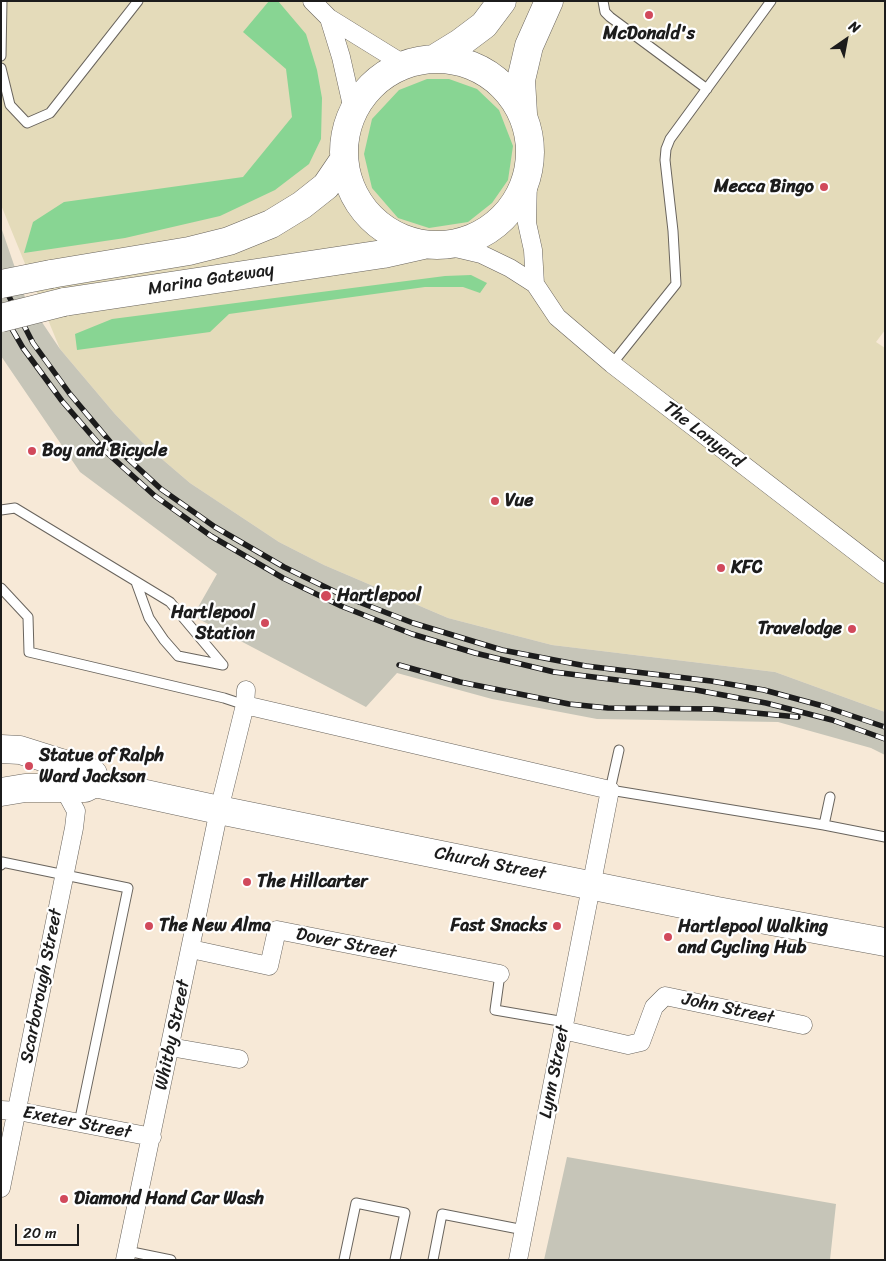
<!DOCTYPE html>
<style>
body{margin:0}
#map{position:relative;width:886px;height:1261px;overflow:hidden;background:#f7e9d7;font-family:Sriracha,sans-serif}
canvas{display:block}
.frame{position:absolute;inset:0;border:2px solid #1c1c1c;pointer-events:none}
.north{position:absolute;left:821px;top:15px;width:50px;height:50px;-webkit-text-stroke:4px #fff;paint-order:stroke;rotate:33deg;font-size:14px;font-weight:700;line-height:20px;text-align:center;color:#1c1c1c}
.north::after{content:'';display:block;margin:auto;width:18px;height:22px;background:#1c1c1c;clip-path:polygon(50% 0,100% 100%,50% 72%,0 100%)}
.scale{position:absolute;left:15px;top:1224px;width:64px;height:22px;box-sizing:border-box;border:2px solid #1c1c1c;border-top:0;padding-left:6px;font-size:15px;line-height:18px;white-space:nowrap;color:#1c1c1c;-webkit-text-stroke:4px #fff;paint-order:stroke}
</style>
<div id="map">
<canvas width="886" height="1261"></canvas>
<div class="frame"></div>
<div class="north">N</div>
<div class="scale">20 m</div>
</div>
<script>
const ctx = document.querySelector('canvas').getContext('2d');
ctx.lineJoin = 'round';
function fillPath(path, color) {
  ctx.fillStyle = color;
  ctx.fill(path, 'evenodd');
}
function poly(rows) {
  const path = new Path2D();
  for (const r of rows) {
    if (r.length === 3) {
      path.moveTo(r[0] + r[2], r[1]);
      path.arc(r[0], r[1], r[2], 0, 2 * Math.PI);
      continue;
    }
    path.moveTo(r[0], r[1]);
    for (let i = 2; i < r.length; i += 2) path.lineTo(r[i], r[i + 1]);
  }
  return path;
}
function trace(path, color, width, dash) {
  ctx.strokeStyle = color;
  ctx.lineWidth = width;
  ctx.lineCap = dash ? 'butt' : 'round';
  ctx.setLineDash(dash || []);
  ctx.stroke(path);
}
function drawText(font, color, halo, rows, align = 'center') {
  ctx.font = font + ' Sriracha,sans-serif';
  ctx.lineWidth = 4.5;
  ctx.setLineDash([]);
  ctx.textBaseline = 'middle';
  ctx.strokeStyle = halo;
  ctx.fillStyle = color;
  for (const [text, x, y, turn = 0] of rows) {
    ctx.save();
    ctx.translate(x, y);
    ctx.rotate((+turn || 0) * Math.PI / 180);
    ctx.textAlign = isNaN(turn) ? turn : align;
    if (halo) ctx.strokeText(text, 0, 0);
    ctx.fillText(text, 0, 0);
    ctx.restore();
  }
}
const built = poly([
 [1,1,885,1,885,330,876,342,885,348,885,712,775,672,552,645,448,618,324,565,279,542,190,483,142,442,115,414,60,349,1,205]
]);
const industrial = poly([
 [1,227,25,297,60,349,115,414,142,442,190,483,279,542,324,565,448,618,552,645,775,672,885,712,885,755,871,748,778,722,597,719,492,699,397,673,366,707,193,616,217,574,80,472,1,356],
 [567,1157,836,1204,830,1260,544,1260]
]);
const green = poly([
 [269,1,278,1,306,34,317,70,322,98,321,139,309,164,275,190,220,216,125,238,24,253,33,222,64,202,243,177,292,117,286,69,243,32],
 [427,79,449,79,477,89,499,110,513,146,508,180,492,203,468,222,429,228,398,218,372,188,364,154,372,119,399,90],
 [471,275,487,283,480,293,463,287,425,287,229,314,210,332,77,350,75,334,112,319,445,276]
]);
const lane = poly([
 [603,1,605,12,610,17,707,89],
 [1,56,2,1],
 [1,68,10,105,27,123,50,113,138,1],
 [612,364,676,284,673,231,665,160,666,149,670,139,771,1],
 [1,510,15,508,170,602,223,665],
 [136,582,149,618,164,640,178,656,223,665],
 [1,588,28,617,29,652,224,698,245,705],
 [619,750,610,790,824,825,885,837],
 [824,825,830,797],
 [1,865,2,862,128,888,79,1123],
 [500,974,495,1010,565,1022],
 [127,1251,171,1260],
 [344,1260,356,1203,405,1213,395,1260],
 [433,1260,442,1214,524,1230]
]);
const street = poly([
 [312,1,329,18,405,65],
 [329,18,341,57,353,110],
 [528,177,527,223,533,250,535,284],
 [447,246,481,254,510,268,535,284,557,317,612,364,885,574],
 [245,705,610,790,518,1260],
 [191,949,269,966,277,930,500,974],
 [563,1030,628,1045,641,1042,654,1007,665,996,803,1025],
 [170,1047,239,1059],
 [1,1110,18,1111,152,1137],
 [1,1188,74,828,76,811,63,787],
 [125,1260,219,810,245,705,246,690]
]);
const primary = poly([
 [1,749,20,750,90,772,93,774,95,783],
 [1,792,25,788,85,788,95,783,219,810,717,911,885,942]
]);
const highway = poly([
 [437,152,93],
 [434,59,460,43,484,25,502,1],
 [523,114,521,80,529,46,549,1],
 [51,274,189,251,229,241,271,224,302,205,326,186,343,161],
 [64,302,383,254,423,245]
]);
const rail = poly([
 [1,281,33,343,70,394,112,444,161,489,215,527,284,567,346,597,413,623,502,650,586,666,711,681,764,690,823,706,885,727],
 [1,310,23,348,62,401,105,451,155,496,211,536,283,578,341,606,412,634,475,653,554,672,696,690,766,703,832,720,885,739],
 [399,665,460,682,569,704,608,708,713,709,798,717]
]);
const highwayBridge = poly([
 [1,284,51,274],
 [1,318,64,302]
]);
const markers = [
 [649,15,5,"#d1495b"],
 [824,187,5,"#d1495b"],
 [32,451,5,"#d1495b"],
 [495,501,5,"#d1495b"],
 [721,568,5,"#d1495b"],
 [326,596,6,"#d1495b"],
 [265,623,5,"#d1495b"],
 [852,629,5,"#d1495b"],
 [29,766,5,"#d1495b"],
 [247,882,5,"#d1495b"],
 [149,926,5,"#d1495b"],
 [557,926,5,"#d1495b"],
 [668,937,5,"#d1495b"],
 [64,1199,5,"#d1495b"]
];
const poiNames = [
 ["McDonald's",649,34,"center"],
 ["Mecca Bingo",814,187,"right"],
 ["Boy and Bicycle",42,451],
 ["Vue",505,501],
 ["KFC",731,568],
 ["Hartlepool",337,596],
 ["Hartlepool",255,613,"right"],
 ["Station",255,634,"right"],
 ["Travelodge",842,629,"right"],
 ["Statue of Ralph",39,756],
 ["Ward Jackson",39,777],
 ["The Hillcarter",257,882],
 ["The New Alma",159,926],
 ["Fast Snacks",547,926,"right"],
 ["Hartlepool Walking",678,927],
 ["and Cycling Hub",678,948],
 ["Diamond Hand Car Wash",74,1199]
];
const streetNames = [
 ["Marina Gateway",211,280,-9],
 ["The Lanyard",703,435,38],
 ["Church Street",490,864,11],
 ["Dover Street",346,944,11],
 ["Scarborough Street",42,986,-79],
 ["John Street",728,1009,12],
 ["Whitby Street",173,1035,-78],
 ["Lynn Street",555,1072,-79],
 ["Exeter Street",77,1123,11]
];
fillPath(built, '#e4dbba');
fillPath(industrial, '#c6c5b8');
fillPath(green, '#88d593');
trace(lane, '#69645d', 11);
trace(street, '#69645d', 19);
trace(primary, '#69645d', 29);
trace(highway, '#69645d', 29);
trace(lane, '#fff', 9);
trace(street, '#fff', 18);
trace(primary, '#fff', 28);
trace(highway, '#fff', 28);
trace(rail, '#1c1c1c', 5.5);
trace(rail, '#fff', 4, [11]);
trace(highwayBridge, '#69645d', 29, []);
trace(highwayBridge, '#fff', 28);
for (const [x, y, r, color] of markers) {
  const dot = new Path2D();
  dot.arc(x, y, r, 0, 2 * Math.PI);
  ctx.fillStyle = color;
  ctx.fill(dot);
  trace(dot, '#fff', 2);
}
drawText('bold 18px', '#1c1c1c', '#fff', poiNames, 'left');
drawText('18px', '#1c1c1c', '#fff', streetNames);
</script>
